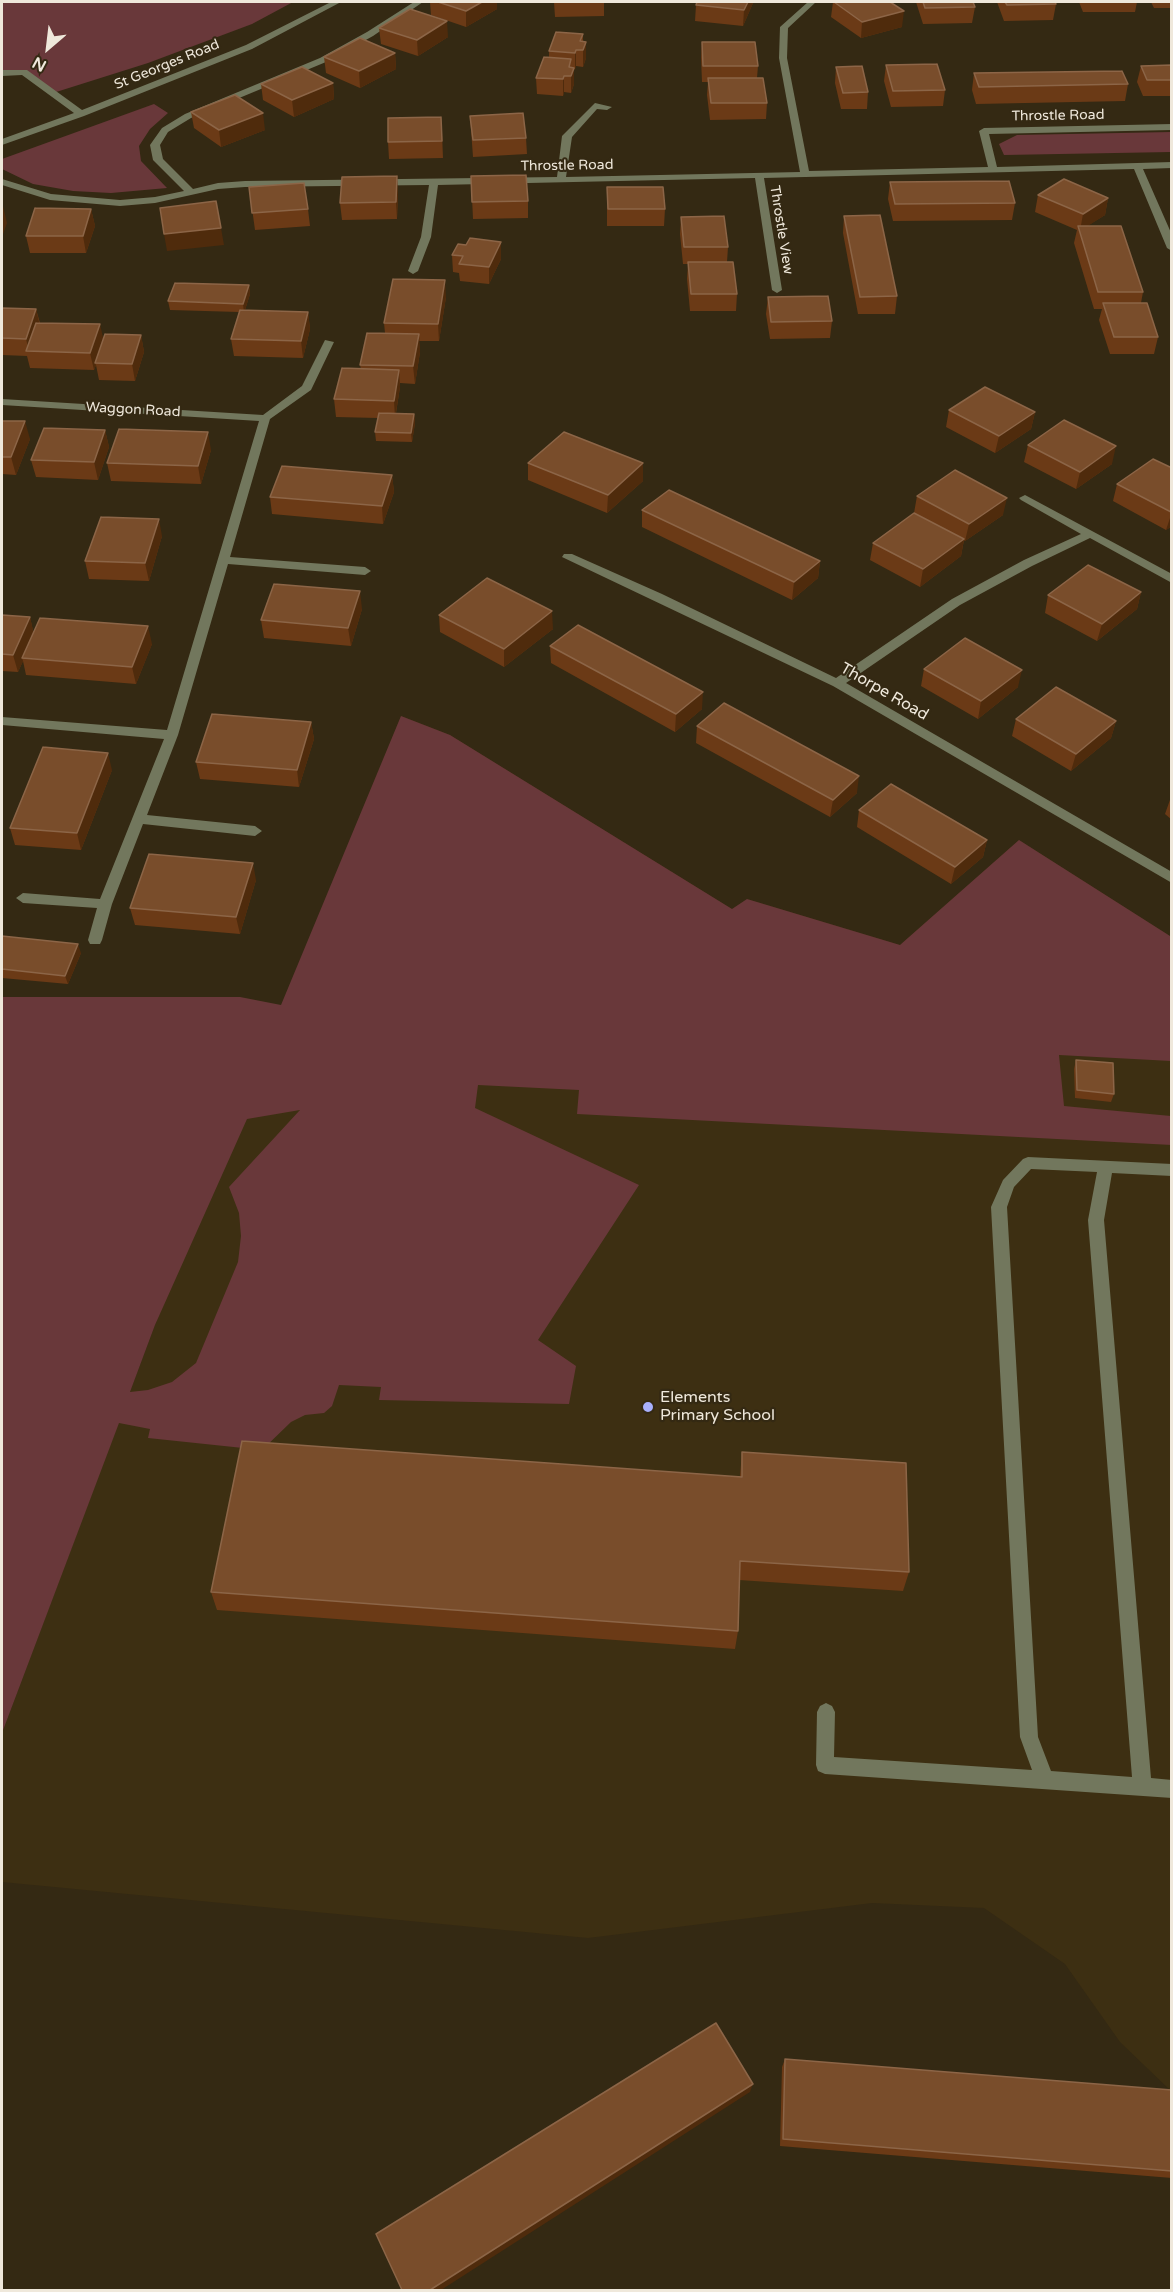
<!DOCTYPE html>
<style>
body{margin:0}
#map{position:relative;width:1173px;height:2292px;overflow:hidden;background:#342913;font-family:"Varela Round",sans-serif}
canvas{display:block}
.frame{position:absolute;inset:0;border:3px solid #efe8db;pointer-events:none}
.north{position:absolute;left:18px;top:18px;width:60px;height:60px;-webkit-text-stroke:4px #342913;paint-order:stroke;rotate:208deg;font-size:16px;font-weight:700;line-height:24px;text-align:center;color:#efe8db}
.north::after{content:'';display:block;margin:auto;width:21px;height:27px;background:#efe8db;clip-path:polygon(50% 0,100% 100%,50% 72%,0 100%)}
</style>
<div id="map">
<canvas width="1173" height="2292"></canvas>
<div class="frame"></div>
<div class="north">N</div>
</div>
<script>
const ctx = document.querySelector('canvas').getContext('2d');
ctx.lineJoin = 'round';
function fillPath(path, color) {
  ctx.fillStyle = color;
  ctx.fill(path, 'evenodd');
}
function poly(rows) {
  const path = new Path2D();
  for (const r of rows) {
    path.moveTo(r[0], r[1]);
    for (let i = 2; i < r.length; i += 2) path.lineTo(r[i], r[i + 1]);
  }
  return path;
}
function trace(path, color, width, dash) {
  ctx.strokeStyle = color;
  ctx.lineWidth = width;
  ctx.lineCap = dash ? 'butt' : 'round';
  ctx.setLineDash(dash || []);
  ctx.stroke(path);
}
function drawText(font, color, halo, rows, align = 'center') {
  ctx.font = font + ' "Varela Round",sans-serif';
  ctx.lineWidth = 4.5;
  ctx.setLineDash([]);
  ctx.textBaseline = 'middle';
  ctx.strokeStyle = halo;
  ctx.fillStyle = color;
  for (const [text, x, y, turn = 0] of rows) {
    ctx.save();
    ctx.translate(x, y);
    ctx.rotate((+turn || 0) * Math.PI / 180);
    ctx.textAlign = isNaN(turn) ? turn : align;
    if (halo) ctx.strokeText(text, 0, 0);
    ctx.fillText(text, 0, 0);
    ctx.restore();
  }
}
const built = poly([
 [401,716,450,735,732,909,747,899,900,945,1019,840,1170,936,1171,2091,1120,2042,1065,1964,984,1908,872,1903,588,1938,2,1882,2,1733,155,1325]
]);
const green = poly([
 [2,2,293,2,252,24,148,63,53,93,24,72,2,70],
 [154,104,168,113,150,129,139,146,141,161,167,188,111,193,73,191,33,184,2,169,2,159],
 [1171,132,1171,152,1004,155,999,144,1017,135],
 [401,716,450,735,732,909,747,899,900,945,1019,840,1170,936,1171,1061,1059,1055,1064,1106,1171,1116,1172,1145,577,1114,579,1090,478,1085,475,1108,639,1185,538,1340,576,1366,569,1404,379,1400,381,1387,339,1385,332,1406,324,1413,305,1415,291,1422,262,1450,148,1438,150,1429,119,1423,2,1733,2,997,240,997,281,1005],
 [300,1110,229,1187,239,1213,241,1236,238,1262,196,1363,172,1382,148,1390,130,1392,155,1325,247,1119]
]);
const minor = poly([
 [331,2,341,2,252,49,84,116,2,145,2,139,74,113,22,75,2,76,2,70,27,70,82,110,246,45,331,2],
 [414,2,423,2,373,36,326,62,191,118,168,132,160,145,163,159,193,189,218,183,245,181,557,177,562,136,595,103,612,107,607,110,597,109,572,137,566,177,800,172,779,58,780,27,808,2,816,2,788,28,787,58,809,171,988,167,979,131,984,128,1172,124,1172,130,989,134,997,167,1172,162,1172,168,1143,169,1172,235,1172,251,1167,248,1134,169,764,178,782,290,777,293,772,290,755,178,438,185,431,237,418,271,413,274,408,271,421,237,429,185,245,187,218,189,155,203,120,206,50,200,2,185,2,179,51,194,120,200,155,197,184,191,153,160,150,145,162,128,185,114,320,58,367,32,414,2],
 [325,340,334,342,311,390,270,419,230,557,365,567,371,571,365,575,228,564,178,735,147,815,255,826,262,831,255,836,143,824,112,904,102,940,100,944,90,944,88,940,97,908,23,903,16,898,23,893,100,899,164,739,2,725,2,717,167,730,259,421,2,405,2,399,263,415,302,386,325,340],
 [1025,495,1172,574,1172,583,1090,538,1032,566,960,605,846,683,1172,872,1172,883,833,686,562,557,564,554,572,554,662,594,836,678,952,599,1024,560,1081,534,1021,500,1019,498,1025,495],
 [1028,1157,1172,1164,1172,1176,1112,1173,1104,1220,1151,1778,1172,1780,1172,1798,825,1774,818,1771,816,1765,817,1712,820,1706,826,1703,832,1706,835,1712,834,1757,1032,1770,1020,1737,991,1207,1003,1180,1023,1159,1028,1157],
 [1031,1169,1097,1172,1088,1220,1132,1777,1051,1771,1038,1737,1007,1207,1014,1187,1031,1169]
]);
const wall = poly([
 [430,2,497,2,497,9,466,27,431,15],
 [554,2,604,2,604,16,555,17],
 [833,2,890,2,902,27,861,38,831,17],
 [916,2,973,2,975,7,972,23,923,24],
 [997,2,1055,2,1056,4,1053,20,1004,21],
 [1079,2,1137,2,1135,12,1083,12],
 [1151,2,1172,2,1172,8,1154,8],
 [753,3,743,26,695,21,696,5],
 [379,28,448,37,418,56,381,44],
 [583,34,583,42,586,58,583,67,576,66,574,70,574,84,571,93,564,92,563,96,537,94,536,78,549,58,549,51],
 [702,42,758,66,757,78,767,103,766,119,710,120,707,95,708,82,702,82,701,58],
 [395,53,396,69,360,88,326,73,324,57],
 [886,65,945,90,943,106,891,107,884,81],
 [1172,65,1172,96,1143,96,1137,82,1141,66],
 [836,67,868,92,867,109,841,109,835,83],
 [974,73,1128,84,1125,101,976,104,972,90],
 [333,83,334,99,294,117,263,100,261,84],
 [191,112,265,130,221,147,194,128],
 [470,116,526,138,527,154,473,157],
 [442,133,443,158,389,159,388,142],
 [471,176,528,201,528,218,473,219],
 [890,182,1015,203,1012,220,893,221,888,199],
 [249,187,308,209,310,226,255,230],
 [607,187,665,209,664,226,607,226],
 [398,193,397,219,342,220,340,203],
 [1038,195,1108,198,1105,215,1087,226,1143,292,1141,303,1158,337,1154,354,1110,354,1099,320,1102,309,1094,309,1074,243,1077,230,1035,212],
 [91,209,95,226,86,253,30,253,26,236],
 [844,216,897,296,895,314,858,314,843,233],
 [681,217,728,247,727,262,737,294,736,311,690,311,687,279,688,264,683,264,680,234],
 [452,255,501,259,489,284,460,281,459,273,453,272],
 [249,285,250,294,245,310,308,312,310,329,303,358,234,356,231,339,239,312,170,310,168,301],
 [446,297,439,341,419,341,420,352,415,384,400,383,400,387,396,413,414,414,415,423,412,442,376,441,375,432,378,418,336,417,334,399,361,369,360,365,385,333,384,323],
 [768,297,832,321,830,338,770,339,766,314],
 [2,308,36,309,40,323,103,339,141,335,144,352,135,381,99,380,96,365,94,370,30,368,27,356,2,355],
 [949,410,1035,412,1031,429,995,453,946,427],
 [2,421,30,439,16,475,2,474],
 [105,430,109,447,98,480,36,477,31,460],
 [1028,445,1112,464,1076,489,1024,462],
 [211,450,201,484,111,481,107,463],
 [528,463,643,481,607,513,528,480],
 [1172,468,1172,526,1166,530,1113,501,1117,484],
 [392,475,394,492,383,524,272,514,270,497],
 [917,496,1003,515,965,541,964,540,961,556,920,587,870,560,873,543,914,513],
 [642,510,820,561,818,578,792,600,642,527],
 [162,536,149,581,89,579,85,561],
 [1141,592,1137,609,1097,641,1045,613,1048,595],
 [362,609,351,646,264,638,261,620],
 [2,615,30,617,33,631,152,644,136,684,26,675,23,661,18,672,2,671],
 [439,615,553,629,504,667,440,632],
 [550,646,702,709,675,732,551,663],
 [924,669,1018,687,978,719,921,686],
 [1016,719,1116,721,1111,738,1071,771,1012,736],
 [311,722,314,739,299,787,200,779,196,762],
 [697,726,857,793,830,817,696,743],
 [112,770,81,850,15,845,10,828],
 [1171,797,1172,797,1172,820,1165,814],
 [859,810,987,840,983,857,951,884,857,827],
 [256,880,240,934,135,925,130,908],
 [2,936,81,953,68,984,2,978],
 [1076,1060,1114,1094,1111,1102,1075,1098,1074,1069],
 [742,1452,909,1572,903,1591,739,1580,738,1631,735,1649,217,1610,211,1592,740,1476],
 [785,2059,1172,2090,1172,2178,780,2146,782,2067]
]);
const shadedWall = poly([
 [482,2,497,2,497,9,466,27,466,11],
 [748,2,753,2,753,3,743,26,744,10],
 [904,11,902,27,861,38,862,22],
 [447,21,448,37,418,56,417,40],
 [586,42,586,58,583,67,583,50],
 [576,50,576,66,575,70,575,53],
 [395,53,396,69,360,88,359,71],
 [574,68,574,84,571,93,571,76],
 [564,76,564,92,563,96,563,79],
 [333,83,334,99,294,117,292,100],
 [263,113,265,130,221,147,219,130],
 [397,176,398,193,397,219,396,202],
 [1108,198,1105,215,1080,231,1083,214],
 [3,206,7,223,2,237,2,209],
 [91,209,95,226,86,253,83,236],
 [221,228,224,245,167,251,164,234],
 [501,242,501,259,489,284,489,267],
 [445,280,446,297,439,341,438,324],
 [249,285,250,294,244,313,243,304],
 [36,309,40,326,29,351,26,339],
 [308,312,310,329,303,358,301,341],
 [100,324,104,342,95,363,96,365,94,370,90,353],
 [419,334,420,352,415,384,413,366],
 [141,335,144,352,135,381,132,364],
 [399,370,400,387,395,418,394,401],
 [1035,412,1031,429,995,453,999,436],
 [414,414,415,423,412,442,411,433],
 [25,421,30,439,16,475,11,457],
 [105,430,109,447,98,480,94,462],
 [208,432,211,450,201,484,198,466],
 [1116,446,1112,464,1076,489,1080,472],
 [643,463,643,481,607,513,608,495],
 [392,475,394,492,383,524,382,506],
 [1007,498,1003,515,965,541,969,524],
 [1172,512,1172,526,1166,530],
 [159,519,162,536,149,581,145,563],
 [964,539,961,556,920,587,923,569],
 [820,561,818,578,792,600,794,582],
 [360,591,362,609,351,646,348,628],
 [1141,592,1137,609,1097,641,1102,624],
 [552,611,553,629,504,667,504,649],
 [30,617,34,635,22,658,23,661,18,672,13,655],
 [148,626,152,644,136,684,132,667],
 [1022,670,1018,687,978,719,981,701],
 [703,692,702,709,675,732,676,714],
 [1116,721,1111,738,1071,771,1076,754],
 [311,722,314,739,299,787,297,770],
 [108,753,112,770,81,850,77,833],
 [859,776,857,793,830,817,833,800],
 [987,840,983,857,951,884,955,867],
 [253,863,256,880,240,934,236,917],
 [78,944,81,953,68,984,65,976],
 [753,2084,750,2092,441,2290,430,2290]
]);
const building = poly([
 [438,2,482,2,466,11,438,2],
 [697,2,748,2,744,10,696,5,697,2],
 [834,2,890,2,904,11,862,22,834,2],
 [923,2,973,2,975,7,925,8,923,2],
 [1005,2,1055,2,1056,4,1007,5,1005,2],
 [410,9,447,21,417,40,379,28,410,9],
 [556,32,583,34,580,41,586,42,583,50,576,50,575,53,549,51,556,32],
 [360,38,395,53,359,71,324,57,360,38],
 [702,42,755,42,758,66,703,66,702,42],
 [544,57,571,59,569,67,574,68,571,76,564,76,563,79,536,78,544,57],
 [937,64,945,90,893,91,886,65,937,64],
 [1172,65,1172,80,1147,80,1141,66,1172,65],
 [862,66,868,92,843,93,836,67,862,66],
 [302,67,333,83,292,100,261,84,302,67],
 [1122,71,1128,84,979,87,974,73,1122,71],
 [708,78,763,78,767,103,711,103,708,78],
 [235,95,263,113,219,130,191,112,235,95],
 [523,113,526,138,473,140,470,116,523,113],
 [441,117,442,141,388,142,388,118,441,117],
 [526,175,528,201,472,202,471,176,526,175],
 [397,176,396,202,340,203,342,177,397,176],
 [1064,179,1108,198,1083,214,1038,195,1064,179],
 [1009,181,1015,203,895,204,890,182,1009,181],
 [304,183,308,209,252,213,249,187,304,183],
 [607,187,663,187,665,209,608,209,607,187],
 [216,201,221,228,164,234,160,208,216,201],
 [35,208,91,209,83,236,26,236,35,208],
 [880,215,897,296,860,297,844,216,880,215],
 [724,216,728,247,684,247,681,217,724,216],
 [1078,226,1121,226,1143,292,1098,292,1078,226],
 [470,238,501,242,489,267,459,264,463,256,452,255,458,244,466,245,470,238],
 [688,262,733,262,737,294,691,294,688,262],
 [393,279,445,280,438,324,384,323,393,279],
 [175,283,249,285,243,304,168,301,175,283],
 [828,296,832,321,771,322,768,297,828,296],
 [1103,303,1147,303,1158,337,1114,337,1103,303],
 [2,308,36,309,26,339,2,338,2,308],
 [240,310,308,312,301,341,231,339,240,310],
 [36,323,100,324,90,353,26,351,36,323],
 [367,333,419,334,413,366,360,365,367,333],
 [105,334,141,335,132,364,95,363,105,334],
 [342,368,399,370,394,401,334,399,342,368],
 [985,387,1035,412,999,436,949,410,985,387],
 [379,413,414,414,411,433,375,432,379,413],
 [1064,420,1116,446,1080,472,1028,445,1064,420],
 [2,421,25,421,11,457,2,457,2,421],
 [44,428,105,430,94,462,31,460,44,428],
 [119,429,208,432,198,466,107,463,119,429],
 [564,432,643,463,608,495,528,463,564,432],
 [1153,459,1172,468,1171,512,1117,484,1153,459],
 [282,466,392,475,382,506,270,497,282,466],
 [955,470,1007,498,969,524,917,496,955,470],
 [669,490,820,561,794,582,642,510,669,490],
 [914,513,964,539,923,569,873,543,914,513],
 [101,517,159,519,145,563,85,561,101,517],
 [1088,565,1141,592,1102,624,1048,595,1088,565],
 [487,578,552,611,504,649,439,615,487,578],
 [274,584,360,591,348,628,261,620,274,584],
 [2,615,30,617,13,655,2,654,2,615],
 [40,618,148,626,132,667,22,658,40,618],
 [578,625,703,692,676,714,550,646,578,625],
 [965,638,1022,670,981,701,924,669,965,638],
 [1056,687,1116,721,1076,754,1016,719,1056,687],
 [724,703,859,776,833,800,697,726,724,703],
 [212,714,311,722,297,770,196,762,212,714],
 [43,747,108,753,77,833,10,828,43,747],
 [891,784,987,840,955,867,859,810,891,784],
 [149,854,253,863,236,917,130,908,149,854],
 [2,936,78,944,65,976,2,969,2,936],
 [1076,1060,1113,1063,1114,1094,1077,1090,1076,1060],
 [242,1441,742,1477,742,1452,906,1463,909,1572,740,1561,738,1631,211,1592,242,1441],
 [716,2023,753,2084,430,2290,402,2290,376,2234,716,2023],
 [785,2059,1172,2090,1172,2171,783,2139,785,2059]
]);
const markers = [
 [648,1407,6,"#a9b0fc"]
];
const farStreetnames = [
 ["St Georges Road",167,65,-22],
 ["Throstle Road",1058,116,-1],
 ["Throstle Road",567,166,-1],
 ["Throstle View",781,230,81],
 ["Waggon Road",133,410,3]
];
const streetNames = [
 ["Thorpe Road",884,692,30]
];
const poiNames = [
 ["Elements",660,1398],
 ["Primary School",660,1416]
];
fillPath(built, '#3d2f12');
fillPath(green, '#69383a');
fillPath(minor, '#72775d');
fillPath(wall, '#6b3a16');
fillPath(shadedWall, '#4f2b0c');
fillPath(building, '#794d2b');
trace(building, '#8c6547', 1.5);
for (const [x, y, r, color] of markers) {
  const dot = new Path2D();
  dot.arc(x, y, r, 0, 2 * Math.PI);
  ctx.fillStyle = color;
  ctx.fill(dot);
  trace(dot, '#342913', 2);
}
drawText('14px', '#efe8db', '#342913', farStreetnames);
drawText('16px', '#efe8db', '#342913', streetNames);
drawText('16px', '#efe8db', '#342913', poiNames, 'left');
</script>
